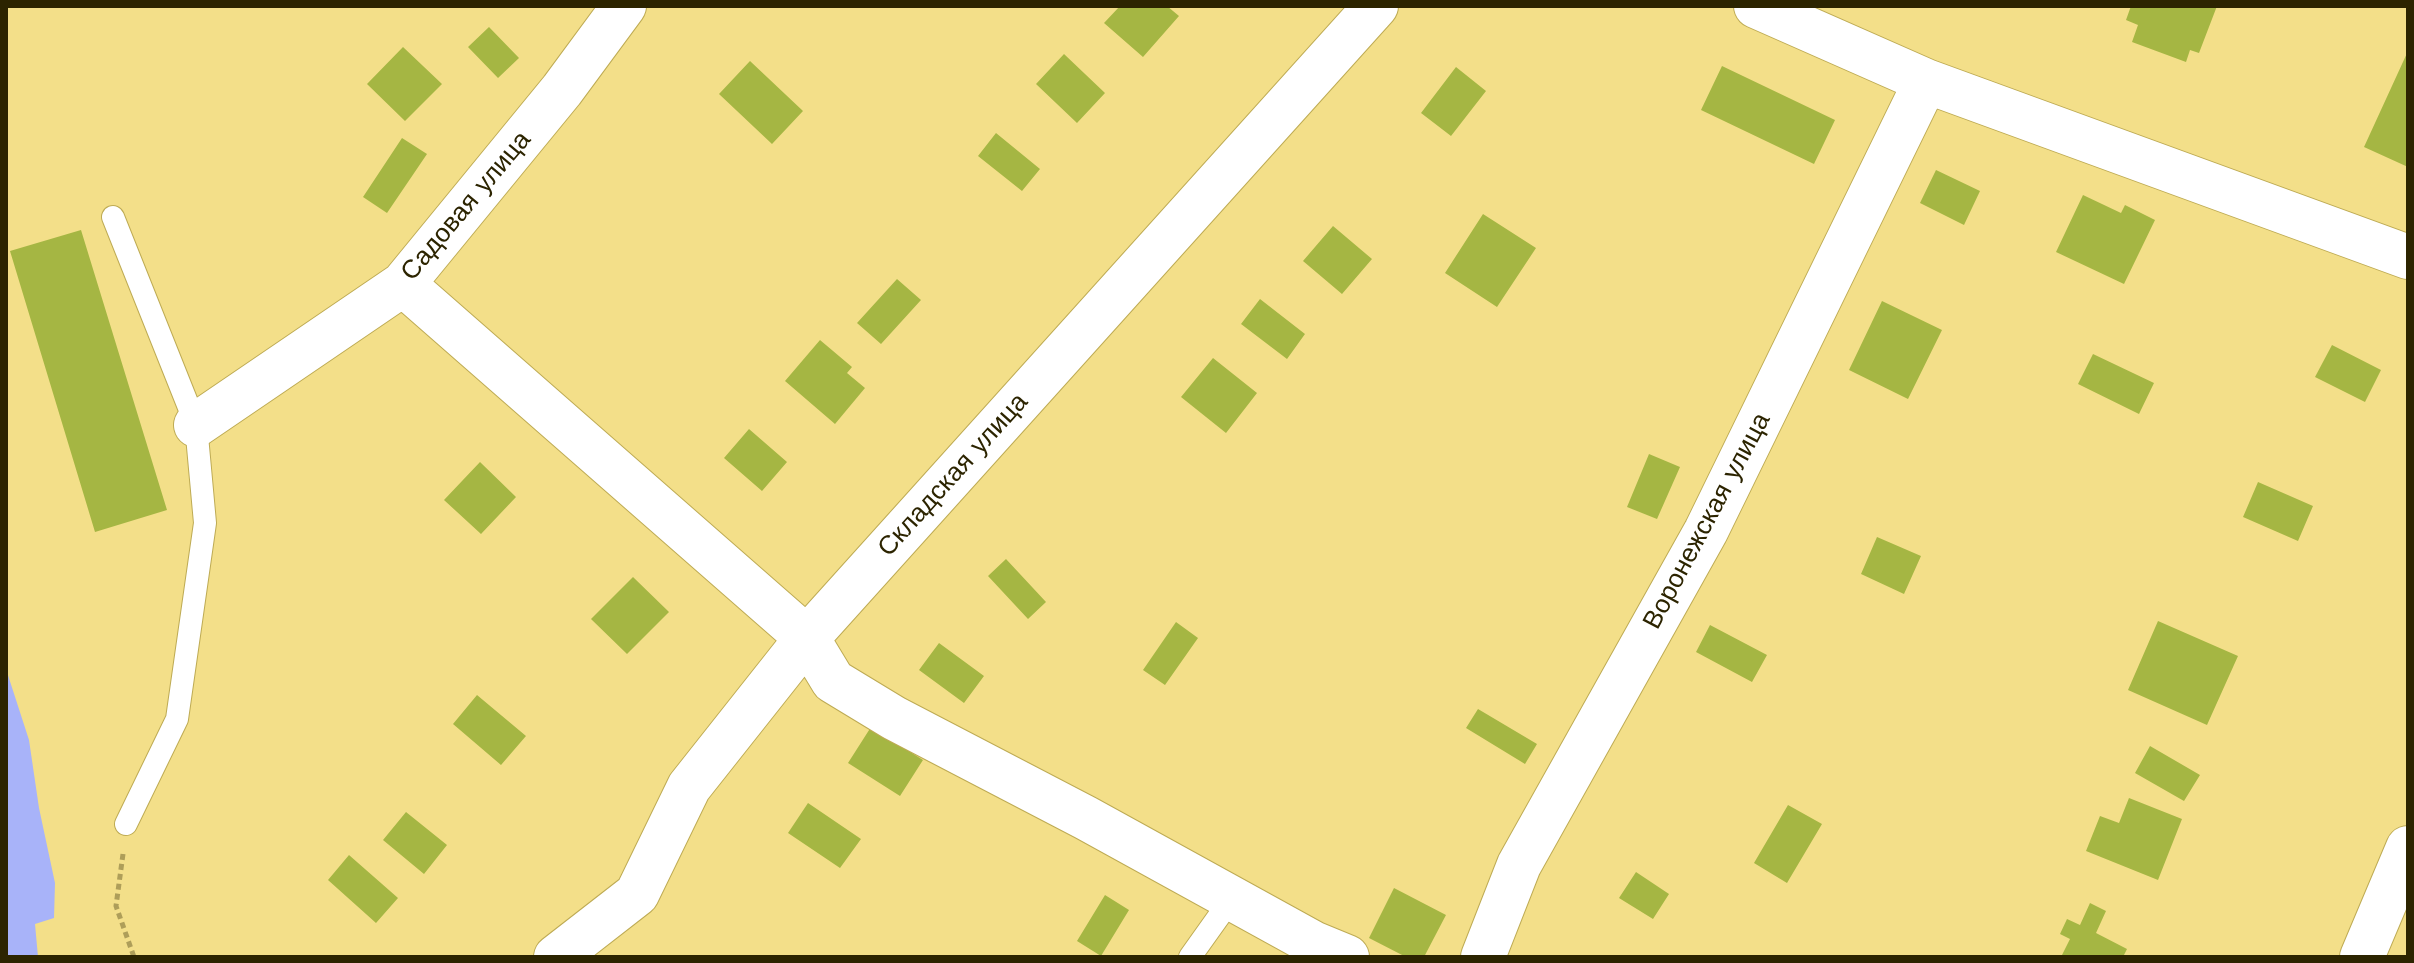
<!DOCTYPE html>
<meta charset="utf-8">
<style>
body{margin:0}
#map{position:relative;width:2414px;height:963px;overflow:hidden;background:#f3df89;font-family:"Work Sans",sans-serif}
canvas{display:block}
.frame{position:absolute;inset:0;border:8px solid #2c2400;pointer-events:none}
</style>
<div id="map">
<canvas width="2414" height="963"></canvas>
<div class="frame"></div>
</div>
<script>
const ctx = document.querySelector('canvas').getContext('2d');
ctx.lineJoin = 'round';
function fillPath(path, color) {
  ctx.fillStyle = color;
  ctx.fill(path, 'evenodd');
}
function poly(rows) {
  const path = new Path2D();
  for (const r of rows) {
    path.moveTo(r[0], r[1]);
    for (let i = 2; i < r.length; i += 2) path.lineTo(r[i], r[i + 1]);
  }
  return path;
}
function trace(path, color, width, dash) {
  ctx.strokeStyle = color;
  ctx.lineWidth = width;
  ctx.lineCap = dash ? 'butt' : 'round';
  ctx.setLineDash(dash || []);
  ctx.stroke(path);
}
function drawText(font, color, halo, rows, align = 'center') {
  ctx.font = font + ' "Work Sans",sans-serif';
  ctx.lineWidth = 7;
  ctx.setLineDash([]);
  ctx.textBaseline = 'middle';
  ctx.strokeStyle = halo;
  ctx.fillStyle = color;
  for (const [text, x, y, turn = 0] of rows) {
    ctx.save();
    ctx.translate(x, y);
    ctx.rotate((+turn || 0) * Math.PI / 180);
    ctx.textAlign = isNaN(turn) ? turn : align;
    if (halo) ctx.strokeText(text, 0, 0);
    ctx.fillText(text, 0, 0);
    ctx.restore();
  }
}
const green = poly([
 [6,669,29,740,39,808,55,883,54,918,35,924,38,957,6,957]
]);
const building = poly([
 [1120,6,1167,6,1179,16,1143,57,1104,23],
 [2131,6,2217,6,2199,53,2190,50,2186,62,2132,42,2138,25,2126,20],
 [489,27,519,58,498,78,468,47],
 [403,47,442,84,405,121,367,84],
 [2408,51,2408,167,2364,147],
 [1064,54,1105,93,1077,123,1036,84],
 [750,61,803,111,772,144,719,94],
 [1722,66,1835,120,1814,164,1701,110],
 [1456,67,1486,91,1451,136,1421,113],
 [996,133,1040,169,1022,191,978,156],
 [402,138,427,154,387,213,363,197],
 [1936,170,1980,191,1964,225,1920,203],
 [2083,195,2121,213,2125,205,2155,220,2124,284,2056,252],
 [1483,214,1536,248,1497,307,1445,273],
 [1333,226,1372,259,1342,294,1303,261],
 [81,230,167,510,95,532,10,251],
 [897,279,921,300,881,344,857,323],
 [1260,299,1305,334,1287,359,1241,324],
 [1882,301,1942,330,1908,399,1849,370],
 [820,340,852,367,847,373,865,388,835,424,785,381],
 [2332,345,2381,370,2365,402,2315,377],
 [2093,354,2154,383,2139,414,2078,384],
 [1213,358,1257,393,1226,433,1181,397],
 [749,429,787,462,762,491,724,458],
 [1649,454,1680,467,1657,519,1627,507],
 [480,462,516,497,481,534,444,500],
 [2258,482,2313,506,2298,541,2243,517],
 [1877,537,1921,556,1904,594,1861,574],
 [1006,559,1046,602,1028,619,988,576],
 [633,577,669,612,627,654,591,619],
 [2158,621,2238,656,2207,725,2128,690],
 [1176,622,1198,638,1165,685,1143,670],
 [1710,625,1767,655,1752,682,1696,652],
 [939,643,984,676,964,703,919,670],
 [477,695,526,736,501,765,453,724],
 [1478,709,1537,744,1525,764,1466,728],
 [871,727,923,760,900,796,848,763],
 [2150,746,2200,775,2184,801,2135,773],
 [2129,798,2182,819,2158,880,2086,851,2100,816,2119,823],
 [808,803,861,839,840,868,788,833],
 [1788,805,1822,824,1787,883,1754,863],
 [406,812,447,845,424,874,383,840],
 [349,855,398,898,376,923,328,880],
 [1636,872,1669,894,1653,919,1619,898],
 [1394,888,1446,915,1424,957,1406,957,1369,938],
 [1105,895,1129,910,1101,956,1077,941],
 [2090,903,2106,911,2096,933,2127,949,2123,957,2061,957,2070,939,2060,934,2067,919,2080,925]
]);
const path = poly([
 [123,854,116,906,134,957]
]);
const service = poly([
 [113,217,196,425,205,523,177,719,126,824],
 [1190,957,1232,898]
]);
const minor = poly([
 [1756,6,1926,81,2408,257],
 [403,284,807,638,833,681,894,718,1086,818,1313,943,1347,957],
 [196,425,403,284,562,90,624,6],
 [556,957,637,894,689,787,807,638,1376,6],
 [1483,957,1519,865,1706,531,1926,81],
 [2362,957,2408,848]
]);
const streetNames = [
 ["Садовая улица",466,206,-50],
 ["Складская улица",953,475,-48],
 ["Воронежская улица",1707,521,-62]
];
fillPath(green, '#a8b3f9');
fillPath(building, '#a5b643');
trace(service, '#beab54', 24);
trace(minor, '#beab54', 46);
trace(path, '#ae9e59', 5, [6, 4]);
trace(service, '#fff', 22);
trace(minor, '#fff', 44);
drawText('26px', '#2c2400', '#fff', streetNames);
</script>
